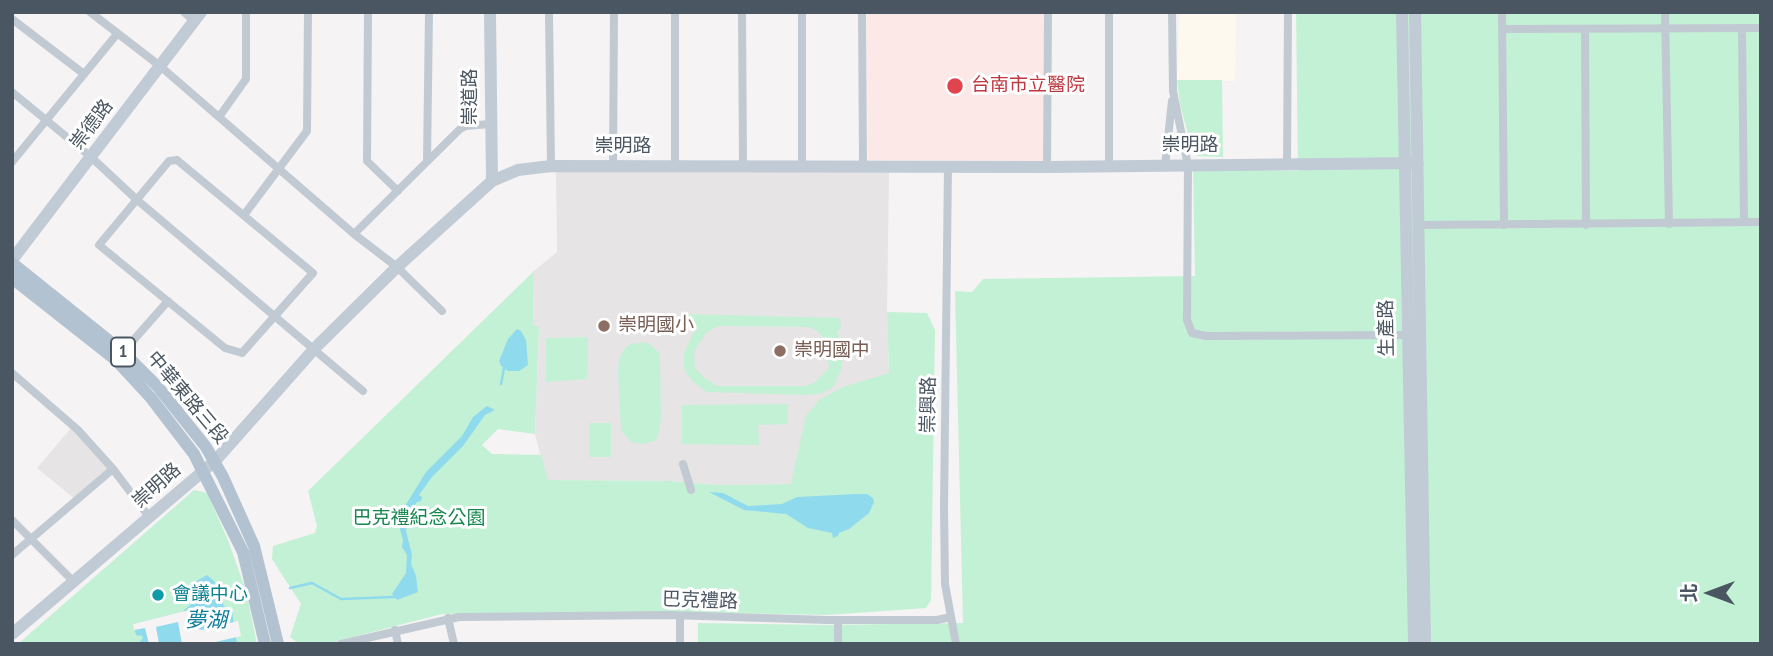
<!DOCTYPE html>
<meta charset="utf-8">
<style>
body{margin:0}
#map{position:relative;width:1773px;height:656px;overflow:hidden;background:#f5f3f3;font-family:"PT Sans Narrow","Noto Sans TC",sans-serif}
canvas{display:block}
.frame{position:absolute;inset:0;border:14px solid #4a5661;pointer-events:none}
.north{position:absolute;left:1675px;top:558px;width:70px;height:70px;-webkit-text-stroke:5px #fff;paint-order:stroke;rotate:270deg;font-size:19px;font-weight:700;line-height:28px;text-align:center;color:#4a5661}
.north::after{content:'';display:block;margin:auto;width:24px;height:32px;background:#4a5661;clip-path:polygon(50% 0,100% 100%,50% 72%,0 100%)}
</style>
<div id="map">
<canvas width="1773" height="656"></canvas>
<div class="frame"></div>
<div class="north">北</div>
</div>
<script>
const ctx = document.querySelector('canvas').getContext('2d');
ctx.lineJoin = 'round';
function fillPath(path, color) {
  ctx.fillStyle = color;
  ctx.fill(path, 'evenodd');
}
function poly(rows) {
  const path = new Path2D();
  for (const r of rows) {
    path.moveTo(r[0], r[1]);
    for (let i = 2; i < r.length; i += 2) path.lineTo(r[i], r[i + 1]);
  }
  return path;
}
function trace(path, color, width, dash) {
  ctx.strokeStyle = color;
  ctx.lineWidth = width;
  ctx.lineCap = dash ? 'butt' : 'round';
  ctx.setLineDash(dash || []);
  ctx.stroke(path);
}
function drawText(font, color, halo, rows, align = 'center') {
  ctx.font = font + ' "PT Sans Narrow","Noto Sans TC",sans-serif';
  ctx.lineWidth = 6;
  ctx.setLineDash([]);
  ctx.textBaseline = 'middle';
  ctx.strokeStyle = halo;
  ctx.fillStyle = color;
  for (const [text, x, y, turn = 0] of rows) {
    ctx.save();
    ctx.translate(x, y);
    ctx.rotate((+turn || 0) * Math.PI / 180);
    ctx.textAlign = isNaN(turn) ? turn : align;
    if (halo) ctx.strokeText(text, 0, 0);
    ctx.fillText(text, 0, 0);
    ctx.restore();
  }
}
const commercial = poly([
 [1180,12,1236,12,1235,81,1177,80]
]);
const education = poly([
 [889,171,887,312,889,373,791,484,718,485,671,481,547,480,535,434,539,328,533,326,534,271,557,252,556,172],
 [72,427,111,469,75,499,37,468]
]);
const medical = poly([
 [867,12,1044,12,1043,161,868,160]
]);
const green = poly([
 [1296,12,1761,12,1761,644,698,644,698,623,826,625,963,623,955,291,972,292,983,279,1195,276,1193,169,1298,171],
 [1177,80,1222,80,1223,157,1198,156,1193,153,1180,104],
 [534,271,533,325,539,327,535,434,498,429,482,445,492,454,541,455,548,480,671,481,718,485,791,484,806,416,819,400,843,387,889,373,887,312,927,313,935,330,931,600,926,608,827,615,677,612,442,614,326,644,299,644,290,637,301,604,272,559,273,546,315,533,317,526,308,491],
 [682,314,840,318,841,329,837,331,842,351,842,368,833,387,823,393,808,395,707,392,692,381,684,369,684,353,692,335,698,328,681,328],
 [718,326,808,327,819,332,827,343,829,368,814,383,805,386,717,386,703,377,695,368,694,352,706,333],
 [588,337,587,379,546,382,546,338],
 [644,342,651,345,660,354,661,419,658,437,655,441,643,444,631,442,621,430,618,371,619,359,625,348,631,344],
 [788,404,788,424,758,425,759,445,682,444,682,405],
 [589,423,611,423,611,457,589,457],
 [194,490,207,493,228,540,246,591,257,644,18,644]
]);
const water = poly([
 [517,329,521,331,526,340,528,365,519,371,508,371,501,366,499,361,508,339],
 [487,406,495,410,485,415,463,446,432,477,419,495,422,497,421,501,417,502,410,513,406,531,412,555,411,564,416,576,418,592,397,600,392,594,406,573,407,555,402,547,403,540,397,519,426,472,462,436,473,417],
 [709,492,723,493,748,506,782,504,797,497,856,494,867,494,873,498,874,502,869,513,849,529,839,533,838,536,833,538,832,533,808,528,786,514,744,510],
 [207,575,215,582,224,606,232,611,237,644,138,644,143,638,142,636,136,635,133,624,182,612,197,599,195,582]
]);
const pier = poly([
 [189,610,192,627,202,630,238,621,241,636,207,644,182,644,178,622,156,627,159,644,149,644,145,628,134,630,133,624]
]);
const stream = poly([
 [501,384,504,368],
 [290,588,312,583,341,599,394,597]
]);
const street = poly([
 [90,12,160,66,354,234,397,267,442,311],
 [184,12,194,21],
 [368,12,367,161,398,191],
 [549,12,551,166],
 [675,12,675,166],
 [742,12,743,166],
 [802,12,802,166],
 [862,12,863,165],
 [1109,12,1109,166],
 [1172,12,1173,91,1188,166,1187,320,1192,333,1206,336,1411,335],
 [1502,12,1504,225],
 [1665,12,1669,224],
 [12,19,84,74],
 [1742,28,1744,222],
 [1502,29,1761,28],
 [1585,29,1586,225],
 [12,92,91,157,136,199,363,391],
 [219,117,246,79,246,12],
 [177,160,313,273,242,353,225,348,99,245,169,161,177,160],
 [427,161,429,12],
 [12,162,117,34],
 [1287,165,1288,12],
 [613,166,614,12],
 [948,166,944,508,945,584,956,644],
 [1165,166,1172,101],
 [1047,167,1048,12],
 [244,215,307,131,308,12],
 [1418,225,1761,222],
 [354,234,460,129,466,126,490,124],
 [123,352,168,301],
 [12,373,78,430,113,469,150,518],
 [683,464,691,490],
 [12,520,74,582],
 [12,555,113,469],
 [680,617,680,644],
 [448,618,454,644],
 [838,620,838,644],
 [395,630,398,644],
 [341,644,459,617,670,615,827,620,937,620,951,617]
]);
const secondary = poly([
 [490,12,492,181],
 [1402,12,1414,644],
 [1415,12,1425,644],
 [12,260,201,12],
 [12,634,215,461,315,348,397,267,492,181,518,170,551,166,1047,167,1418,163]
]);
const primary = poly([
 [12,263,123,352,158,387,206,447,223,477,254,546,278,644],
 [12,278,116,360,151,398,194,454,243,552,265,644]
]);
const markers = [
 [955,86,9,"#e0444e"],
 [604,326,7,"#8d6e63"],
 [780,351,7,"#8d6e63"],
 [158,595,7,"#0f9aa8"]
];
const shields = [
 [123,352,24]
];
const shieldNames = [
 ["1",123,352]
];
const healthNames = [
 ["台南市立醫院",971,86]
];
const streetNames = [
 ["崇道路",471,97,-90],
 ["崇德路",92,125,-53],
 ["崇明路",1190,146],
 ["崇明路",623,147],
 ["生產路",1387,328,-91],
 ["中華東路三段",187,398,50],
 ["崇興路",929,405,-89],
 ["崇明路",157,486,-42],
 ["巴克禮路",700,601,2]
];
const educationNames = [
 ["崇明國小",618,326],
 ["崇明國中",794,351]
];
const parkNames = [
 ["巴克禮紀念公園",419,519]
];
const cultureNames = [
 ["會議中心",172,595]
];
const waterNames = [
 ["夢湖",206,621]
];
fillPath(commercial, '#fdf9ef');
fillPath(education, '#e6e4e5');
fillPath(medical, '#fce8e6');
fillPath(green, '#c3f1d5');
fillPath(water, '#90daee');
fillPath(pier, '#f5f3f3');
trace(stream, '#90daee', 2.5);
trace(street, '#c1cad2', 8);
trace(secondary, '#c1cbd6', 12);
trace(primary, '#b3c2d1', 12);
for (const [x, y, r, color] of markers) {
  const dot = new Path2D();
  dot.arc(x, y, r, 0, 2 * Math.PI);
  ctx.fillStyle = color;
  ctx.fill(dot);
  trace(dot, '#fff', 2.5);
}
for (const [x, y, w] of shields) {
  const box = new Path2D();
  box.roundRect(x - w / 2, y - 14.5, w, 29, 5);
  ctx.fillStyle = '#fff';
  ctx.fill(box);
  trace(box, '#4a5661', 2);
}
drawText('bold 18px', '#4a5661', null, shieldNames);
drawText('19px', '#be3a42', '#fff', healthNames, 'left');
drawText('19px', '#4a5661', '#fff', streetNames);
drawText('19px', '#785e54', '#fff', educationNames, 'left');
drawText('19px', '#17864f', '#fff', parkNames);
drawText('19px', '#0d838f', '#fff', cultureNames, 'left');
drawText('italic 21px', '#0c7c9b', '#fff', waterNames);
</script>
